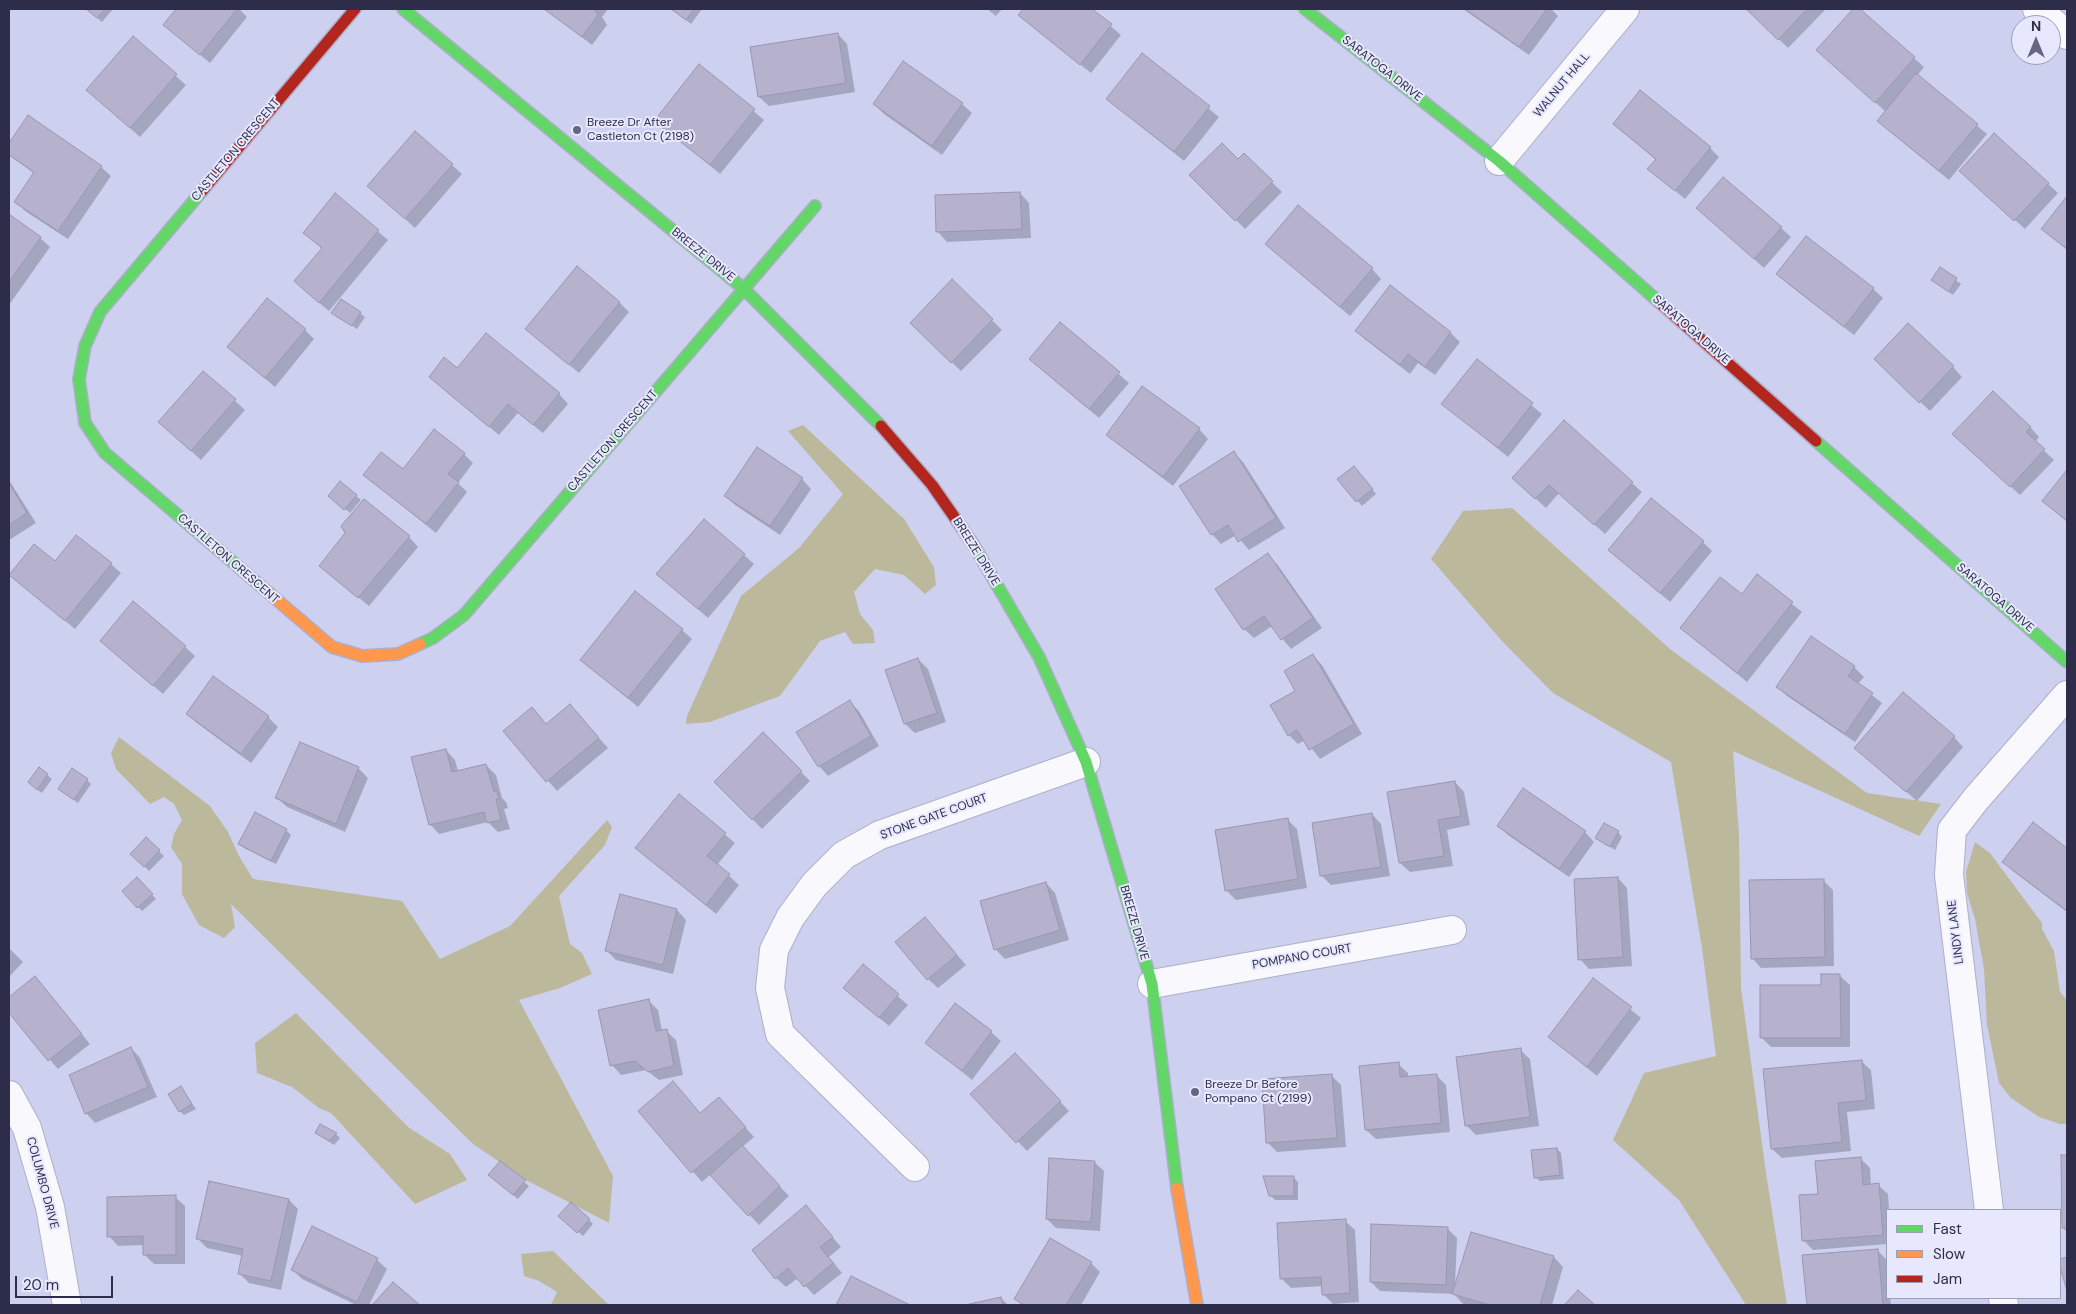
<!DOCTYPE html>
<style>
body{margin:0}
#map{position:relative;width:2076px;height:1314px;overflow:hidden;background:#ced0f0;font-family:"DM Sans",sans-serif}
canvas{display:block}
.frame{position:absolute;inset:0;border:10px solid #2d2d4a;pointer-events:none}
.legend{position:absolute;left:1886px;top:1209px;width:175px;height:90px;box-sizing:border-box;background:#e7e8fe;border:1px solid #9d9db6;margin:0;padding:6px 9px;list-style:none;font-size:15px;color:#2d2d4a}
.legend li{display:flex;align-items:center;gap:10px;height:25px}
.legend b{width:25px;border:1px solid #9d9db6}
.north{position:absolute;left:2011px;top:15px;width:50px;height:50px;box-sizing:border-box;background:#e7e8fe;border:1px solid #9d9db6;border-radius:50%;rotate:0deg;font-size:14px;font-weight:700;line-height:20px;text-align:center;color:#2d2d4a}
.north::after{content:'';display:block;margin:auto;width:18px;height:22px;background:#656684;clip-path:polygon(50% 0,100% 100%,50% 72%,0 100%)}
.scale{position:absolute;left:15px;top:1276px;width:98px;height:22px;box-sizing:border-box;border:2px solid #2d2d4a;border-top:0;padding-left:6px;font-size:15px;line-height:18px;white-space:nowrap;color:#2d2d4a;-webkit-text-stroke:4px #e7e8fe;paint-order:stroke}
</style>
<div id="map">
<canvas width="2076" height="1314"></canvas>
<div class="frame"></div>
<ul class="legend">
<li><b style="height:6px;background:#63d668"></b>Fast</li>
<li><b style="height:6px;background:#ff974d"></b>Slow</li>
<li><b style="height:6px;background:#b3261e"></b>Jam</li>
</ul>
<div class="north">N</div>
<div class="scale">20 m</div>
</div>
<script>
const ctx = document.querySelector('canvas').getContext('2d');
ctx.lineJoin = 'round';
function fillPath(path, color) {
  ctx.fillStyle = color;
  ctx.fill(path, 'evenodd');
}
function poly(rows) {
  const path = new Path2D();
  for (const r of rows) {
    path.moveTo(r[0], r[1]);
    for (let i = 2; i < r.length; i += 2) path.lineTo(r[i], r[i + 1]);
  }
  return path;
}
function trace(path, color, width, dash) {
  ctx.strokeStyle = color;
  ctx.lineWidth = width;
  ctx.lineCap = dash ? 'butt' : 'round';
  ctx.setLineDash(dash || []);
  ctx.stroke(path);
}
function drawText(font, color, halo, rows, align = 'center') {
  ctx.font = font + ' "DM Sans",sans-serif';
  ctx.lineWidth = 4;
  ctx.setLineDash([]);
  ctx.textBaseline = 'middle';
  ctx.strokeStyle = halo;
  ctx.fillStyle = color;
  for (const [text, x, y, turn = 0] of rows) {
    ctx.save();
    ctx.translate(x, y);
    ctx.rotate((+turn || 0) * Math.PI / 180);
    ctx.textAlign = isNaN(turn) ? turn : align;
    if (halo) ctx.strokeText(text, 0, 0);
    ctx.fillText(text, 0, 0);
    ctx.restore();
  }
}
const green = poly([
 [803,425,904,519,934,567,936,585,925,594,904,575,875,569,854,592,860,614,873,630,875,643,853,644,845,632,820,641,780,696,710,722,686,724,687,716,741,596,799,548,843,494,788,431],
 [1512,508,1670,649,1867,793,1941,804,1919,836,1733,751,1739,835,1741,988,1766,1173,1787,1305,1746,1305,1679,1200,1613,1140,1644,1073,1716,1056,1702,948,1671,762,1553,693,1502,641,1431,559,1463,511],
 [119,737,210,806,228,832,239,856,253,879,402,901,440,959,510,926,607,820,612,827,605,845,559,896,570,944,582,953,592,974,560,988,519,1000,613,1176,609,1223,526,1180,473,1144,231,904,235,927,224,938,199,925,182,894,182,864,171,847,174,834,182,820,174,804,164,797,150,804,116,769,111,753],
 [1975,842,1990,853,2042,923,2042,929,2054,951,2060,992,2067,1000,2067,1124,2060,1124,2039,1117,2011,1098,1999,1083,1987,1025,1984,969,1975,919,1967,893,1966,872],
 [296,1013,408,1127,450,1154,467,1180,415,1204,331,1113,319,1108,292,1087,257,1073,255,1043],
 [553,1251,609,1305,551,1305,557,1292,539,1281,524,1276,521,1254]
]);
const shadow = poly([
 [86,9,113,9,102,22],
 [177,9,239,9,247,17,210,63,164,25],
 [545,9,608,9,602,17,607,25,592,45],
 [671,9,702,9,691,24],
 [987,9,1002,9,996,16],
 [1024,9,1090,9,1121,35,1091,73,1029,24,1019,15],
 [1463,9,1551,9,1558,16,1529,55],
 [1748,9,1826,9,1788,48],
 [1855,9,1858,9,1924,67,1917,76,1987,134,1949,180,1888,130,1886,112,1818,50],
 [838,34,847,44,855,92,769,106,759,97],
 [133,38,186,85,140,137,98,100],
 [1143,55,1219,117,1184,161,1108,99],
 [700,66,764,120,720,174,656,120],
 [874,104,962,104,972,113,942,155,884,114],
 [28,117,101,167,111,176,68,239,25,211,16,201,35,174,9,155,9,145],
 [1614,124,1710,148,1719,157,1685,199,1649,169,1656,160],
 [416,133,462,174,415,228,369,186],
 [1994,135,2058,193,2025,229,1971,180],
 [1244,155,1282,192,1245,229,1191,175,1238,161],
 [1020,193,1029,203,1031,238,947,242,938,232,936,196],
 [335,195,388,240,329,311,305,291,322,249,305,233],
 [2067,198,2067,250,2043,229],
 [9,215,40,238,50,247,9,305],
 [1707,217,1781,228,1791,237,1764,268],
 [1276,253,1372,269,1381,279,1350,316],
 [1940,268,1961,284,1953,295,1932,280],
 [1778,274,1873,289,1883,298,1854,335,1788,284],
 [952,281,1002,330,961,371,911,323],
 [1390,287,1451,333,1460,342,1435,375,1418,363,1410,374,1366,340,1356,331],
 [619,302,629,312,579,373,527,329],
 [333,313,360,313,365,317,357,329],
 [1060,323,1129,383,1099,418,1040,368],
 [305,330,314,339,275,387,238,356],
 [1477,361,1542,414,1508,457,1443,404],
 [1953,367,1962,377,1930,411,1885,369],
 [457,370,559,394,568,404,543,433,518,413,499,435,440,386],
 [203,372,245,410,201,460,159,422],
 [2030,427,2039,437,2035,442,2054,460,2020,495,1964,444],
 [1199,429,1208,439,1173,486,1118,444,1108,435],
 [1234,453,1243,462,1285,528,1249,550,1236,535,1221,544,1212,534],
 [464,454,473,463,458,483,467,492,436,533,364,475,404,471],
 [1358,472,1376,494,1362,506,1339,479],
 [2067,472,2067,522,2044,501],
 [1514,478,1632,483,1642,492,1605,534,1559,493,1546,508],
 [802,479,811,489,780,535,735,505,726,496],
 [9,480,36,523,9,540],
 [340,483,361,500,350,513,334,500],
 [409,537,418,547,369,606,320,566],
 [1703,542,1712,551,1670,602,1609,550],
 [744,555,754,564,708,618,668,583],
 [1267,555,1277,564,1322,628,1291,649,1272,626,1254,638,1244,629],
 [55,563,111,564,121,573,75,629,11,575],
 [1757,576,1802,612,1747,682,1681,628,1742,596],
 [682,630,692,639,638,707,581,660],
 [1812,638,1854,667,1864,677,1858,684,1882,703,1855,742,1787,696,1778,687],
 [101,641,185,647,195,656,163,694],
 [1313,656,1322,665,1362,734,1320,759,1305,740,1298,744,1289,735,1297,691],
 [918,659,928,669,946,722,915,733,905,724],
 [214,678,268,717,278,727,251,763,197,723,187,714],
 [850,702,859,711,879,746,828,776,819,766],
 [570,705,608,748,557,791,505,732,547,725],
 [763,734,810,781,762,829,716,782],
 [1954,737,1963,747,1917,801,1866,757],
 [300,744,358,768,368,778,345,832,287,807,277,798],
 [446,750,455,760,458,771,486,765,496,775,502,798,506,802,508,808,504,809,510,829,498,832,488,822,439,834,430,824],
 [39,768,52,779,42,793,34,787],
 [87,780,91,784,78,803,59,789],
 [1455,782,1464,792,1470,825,1447,830,1453,866,1410,872,1400,863],
 [679,796,735,843,717,865,739,885,716,914,636,848],
 [1372,814,1381,824,1390,876,1331,885,1322,876,1313,824],
 [1288,820,1297,829,1307,888,1236,900,1227,891],
 [2033,823,2067,849,2067,912,2013,871,2004,862],
 [1499,826,1585,832,1594,842,1569,877,1508,835],
 [286,830,291,835,276,864,244,848,240,844],
 [1618,832,1622,837,1615,850,1597,838],
 [146,839,164,856,149,871,132,854],
 [1618,878,1627,888,1632,966,1589,969,1580,959],
 [137,879,156,899,142,911,123,891],
 [1823,880,1833,890,1834,966,1761,968,1752,958],
 [1046,883,1055,893,1069,940,1005,959,995,949],
 [621,896,677,910,686,920,673,974,616,960,607,951],
 [925,918,966,965,938,988,928,979],
 [9,948,23,962,9,977],
 [863,966,908,1005,889,1026,854,997],
 [1840,976,1850,985,1850,1047,1771,1047,1761,1037,1823,986],
 [35,978,90,1044,58,1069,9,1011,9,999],
 [1593,979,1641,1018,1597,1076,1549,1037],
 [648,1000,658,1010,662,1031,666,1031,676,1040,683,1075,659,1080,646,1070,621,1075,612,1065],
 [991,1032,1001,1041,972,1080,927,1043],
 [131,1048,140,1058,157,1097,95,1123,86,1113],
 [1520,1050,1530,1059,1539,1126,1476,1135,1466,1125],
 [1861,1061,1871,1070,1875,1109,1847,1112,1851,1151,1782,1158,1772,1149],
 [1024,1064,1069,1111,1027,1151,972,1094],
 [1398,1064,1408,1073,1408,1078,1436,1075,1446,1085,1450,1132,1376,1139,1366,1130],
 [1331,1075,1341,1085,1346,1147,1277,1152,1267,1142],
 [181,1088,196,1109,184,1115,180,1111],
 [719,1098,754,1137,742,1147,789,1196,759,1225,711,1174,702,1182,640,1111,701,1114],
 [316,1133,336,1134,340,1138,334,1145],
 [1557,1149,1561,1153,1564,1179,1540,1181,1535,1177],
 [2063,1156,2067,1156,2067,1232,2063,1228],
 [1860,1158,1870,1168,1871,1186,1878,1185,1888,1194,1889,1210,1887,1210,1887,1244,1813,1250,1804,1241,1819,1195],
 [1094,1162,1104,1171,1100,1231,1056,1228,1047,1219],
 [500,1163,529,1186,518,1199,494,1180],
 [1293,1177,1298,1182,1298,1200,1275,1200,1270,1195],
 [210,1183,289,1200,298,1209,281,1290,249,1283,239,1273,243,1256,207,1248,198,1239],
 [175,1197,185,1206,185,1264,154,1264,145,1255,144,1245,118,1246,109,1236],
 [806,1206,841,1247,829,1257,842,1273,814,1295,798,1278,786,1287,776,1278],
 [564,1220,589,1220,593,1224,583,1236],
 [1345,1221,1355,1230,1359,1302,1333,1304,1323,1294,1323,1286,1291,1288,1282,1279],
 [313,1228,377,1260,387,1269,369,1305,356,1305,302,1279,293,1270],
 [1447,1228,1457,1238,1455,1286,1472,1233,1554,1257,1563,1267,1552,1305,1469,1305,1463,1304,1454,1294,1380,1291,1371,1282],
 [1878,1251,1887,1260,1887,1298,1890,1298,1891,1305,1808,1305,1804,1256],
 [1091,1263,1100,1272,1081,1305,1022,1305,1016,1299],
 [851,1278,907,1305,838,1305],
 [1001,1298,1008,1305,971,1305]
]);
const building = poly([
 [86,9,105,9,97,18,86,9],
 [176,9,237,9,200,55,163,25,176,9],
 [544,9,594,9,598,15,582,37,544,9],
 [671,9,694,9,686,20,671,9],
 [1023,9,1092,9,1112,24,1080,65,1018,15,1023,9],
 [1465,9,1547,9,1519,47,1465,9],
 [1746,9,1807,9,1778,40,1746,9],
 [1853,9,1860,9,1915,57,1875,103,1816,50,1853,9],
 [838,33,846,83,758,97,750,47,838,33],
 [133,36,177,74,130,128,86,90,133,36],
 [1142,53,1210,106,1174,152,1106,99,1142,53],
 [903,61,963,103,932,146,873,104,903,61],
 [699,64,755,109,710,165,654,121,699,64],
 [1916,73,1978,124,1939,171,1877,121,1916,73],
 [1640,90,1711,147,1675,191,1647,169,1656,159,1613,124,1640,90],
 [28,115,102,166,58,231,14,202,34,172,9,155,9,143,28,115],
 [415,131,453,164,405,219,367,186,415,131],
 [1994,133,2049,183,2014,221,1959,171,1994,133],
 [1222,143,1238,159,1244,153,1273,181,1235,221,1189,175,1222,143],
 [1723,177,1782,227,1754,259,1696,208,1723,177],
 [1020,192,1022,229,936,232,935,195,1020,192],
 [335,193,379,230,319,303,294,281,322,248,303,233,335,193],
 [2067,196,2067,249,2041,229,2067,196],
 [1298,205,1373,268,1340,307,1265,244,1298,205],
 [9,214,41,237,9,282,9,214],
 [1806,236,1874,288,1844,327,1776,274,1806,236],
 [577,266,620,302,569,365,525,329,577,266],
 [1940,267,1957,278,1949,292,1931,280,1940,267],
 [952,279,993,319,951,363,910,323,952,279],
 [1390,285,1451,332,1425,367,1408,354,1400,365,1355,331,1390,285],
 [267,298,306,329,265,378,227,347,267,298],
 [341,299,361,312,352,326,331,313,341,299],
 [1060,322,1120,372,1089,409,1029,359,1060,322],
 [1908,323,1954,366,1919,403,1874,359,1908,323],
 [486,333,560,393,533,425,508,404,489,427,429,377,444,357,457,368,486,333],
 [1477,359,1533,403,1498,448,1441,404,1477,359],
 [203,371,236,399,191,451,158,422,203,371],
 [1142,386,1200,428,1163,477,1106,435,1142,386],
 [1993,391,2031,427,2026,432,2045,449,2010,487,1952,434,1993,391],
 [1564,420,1633,482,1594,525,1549,485,1535,499,1512,478,1564,420],
 [434,429,465,453,448,474,459,482,426,524,363,475,381,452,403,469,434,429],
 [757,447,803,478,770,526,724,496,757,447],
 [1234,451,1276,518,1238,542,1228,525,1211,535,1179,486,1234,451],
 [1354,466,1373,489,1356,502,1337,479,1354,466],
 [2066,471,2067,471,2067,521,2042,501,2066,471],
 [340,481,357,495,344,510,328,496,340,481],
 [9,483,27,513,9,525,9,483],
 [1651,498,1704,541,1660,593,1608,550,1651,498],
 [364,499,410,536,358,598,319,566,345,533,341,526,364,499],
 [704,519,745,554,698,609,656,574,704,519],
 [76,535,112,563,65,621,9,575,34,544,55,561,76,535],
 [1268,553,1313,618,1281,640,1264,616,1243,630,1215,589,1268,553],
 [1757,574,1793,602,1737,673,1680,628,1720,577,1742,594,1757,574],
 [635,591,683,629,628,698,580,660,635,591],
 [133,601,186,646,153,686,100,641,133,601],
 [1811,636,1855,666,1848,676,1873,693,1845,734,1776,687,1811,636],
 [1313,654,1354,724,1309,750,1297,730,1288,736,1270,705,1295,691,1284,671,1313,654],
 [918,658,937,713,904,724,885,670,918,658],
 [213,676,269,716,241,754,186,714,213,676],
 [1903,692,1955,736,1906,792,1854,748,1903,692],
 [850,700,871,736,818,767,796,732,850,700],
 [570,704,599,738,546,782,503,731,532,707,546,724,570,704],
 [763,732,802,771,752,820,714,782,763,732],
 [300,742,359,767,336,824,275,798,300,742],
 [446,749,452,772,486,764,494,792,497,791,499,799,496,799,501,820,487,823,484,812,429,825,411,757,446,749],
 [39,767,48,774,37,790,28,782,39,767],
 [72,768,88,779,74,800,58,789,72,768],
 [1455,781,1461,816,1438,820,1444,856,1399,863,1387,792,1455,781],
 [1523,788,1586,831,1559,869,1497,826,1523,788],
 [679,794,726,833,707,856,730,874,706,905,635,848,679,794],
 [255,812,287,829,271,861,238,844,255,812],
 [1372,813,1381,867,1320,876,1312,823,1372,813],
 [1288,818,1298,879,1225,891,1215,830,1288,818],
 [2033,822,2067,848,2067,911,2002,862,2033,822],
 [1604,823,1619,831,1610,847,1595,838,1604,823],
 [146,837,160,850,144,867,130,854,146,837],
 [137,877,153,894,137,908,122,891,137,877],
 [1618,877,1623,957,1578,960,1574,879,1618,877],
 [1824,879,1825,957,1751,959,1749,880,1824,879],
 [1046,882,1060,930,994,950,980,901,1046,882],
 [620,894,677,909,663,965,605,951,620,894],
 [925,917,957,955,927,980,895,942,925,917],
 [863,964,899,994,879,1018,843,988,863,964],
 [1821,974,1840,974,1841,1038,1760,1038,1760,985,1821,985,1821,974],
 [35,976,82,1034,48,1061,9,1013,9,997,35,976],
 [1593,978,1632,1007,1587,1067,1548,1037,1593,978],
 [649,999,656,1031,667,1029,674,1066,648,1072,635,1061,610,1066,598,1010,649,999],
 [955,1003,992,1031,962,1071,925,1043,955,1003],
 [131,1047,148,1087,85,1114,69,1075,131,1047],
 [1521,1048,1530,1117,1465,1126,1456,1057,1521,1048],
 [1015,1053,1061,1101,1016,1143,970,1094,1015,1053],
 [1862,1060,1866,1100,1838,1103,1842,1142,1771,1149,1763,1069,1862,1060],
 [1399,1062,1400,1077,1437,1074,1441,1123,1365,1130,1359,1066,1399,1062],
 [1332,1074,1337,1138,1266,1143,1262,1079,1332,1074],
 [673,1081,700,1113,719,1097,746,1127,691,1173,638,1111,673,1081],
 [181,1086,192,1104,179,1112,168,1094,181,1086],
 [320,1124,337,1133,329,1141,315,1133,320,1124],
 [742,1145,780,1186,748,1216,710,1175,742,1145],
 [1557,1148,1560,1175,1534,1178,1531,1150,1557,1148],
 [2061,1155,2067,1155,2067,1228,2062,1228,2061,1155],
 [1861,1157,1863,1185,1879,1183,1883,1235,1802,1241,1799,1195,1818,1194,1815,1161,1861,1157],
 [1049,1158,1095,1161,1091,1222,1046,1219,1049,1158],
 [500,1161,526,1180,513,1195,488,1175,500,1161],
 [1263,1176,1294,1176,1294,1196,1269,1196,1263,1176],
 [209,1181,289,1199,271,1281,238,1274,243,1249,196,1239,209,1181],
 [176,1195,176,1255,143,1255,143,1236,107,1237,107,1197,176,1195],
 [571,1202,590,1219,577,1233,558,1216,571,1202],
 [806,1205,833,1237,820,1247,833,1263,804,1287,788,1268,775,1279,752,1250,806,1205],
 [1346,1219,1350,1293,1322,1295,1321,1277,1280,1279,1277,1223,1346,1219],
 [1371,1224,1448,1227,1446,1285,1370,1282,1371,1224],
 [312,1226,378,1258,357,1302,291,1270,312,1226],
 [1471,1232,1554,1256,1540,1305,1490,1305,1452,1294,1471,1232],
 [1050,1238,1092,1262,1066,1305,1024,1305,1014,1299,1050,1238],
 [1878,1249,1883,1305,1807,1305,1802,1255,1878,1249],
 [2067,1257,2067,1291,2060,1267,2060,1259,2067,1257],
 [851,1276,910,1305,836,1305,851,1276],
 [393,1282,420,1305,372,1305,393,1282],
 [1578,1290,1595,1305,1564,1305,1578,1290],
 [1001,1297,1003,1305,965,1305,1001,1297]
]);
const street = poly([
 [2037,9,2067,35],
 [1499,161,1625,9],
 [1152,984,1452,930],
 [9,1095,27,1128,50,1207,67,1305],
 [915,1167,780,1034,770,988,774,950,790,918,814,885,844,855,880,835,1086,762],
 [1989,1210,1949,875,1952,830,1976,799,2067,695],
 [2003,1298,2004,1305]
]);
const fast = poly([
 [403,9,744,289,881,426],
 [1305,9,1499,161,1659,302],
 [202,191,100,312,85,346,79,379,85,423,105,453,270,594],
 [1816,441,2067,662],
 [973,544,1039,657,1086,762,1152,984,1177,1188],
 [420,644,433,638,464,615,815,206]
]);
const slow = poly([
 [270,594,332,647,362,656,398,654,420,644],
 [1177,1188,1197,1305]
]);
const jam = poly([
 [202,191,355,9],
 [1659,302,1816,441],
 [881,426,932,485,973,544]
]);
const markers = [
 [577,130,5,"#656684"],
 [1195,1092,5,"#656684"]
];
const streetNames = [
 ["SARATOGA DRIVE",1382,69,38],
 ["WALNUT HALL",1562,85,-50],
 ["CASTLETON CRESCENT",236,150,-50],
 ["BREEZE DRIVE",703,255,39],
 ["SARATOGA DRIVE",1691,330,41],
 ["CASTLETON CRESCENT",613,441,-49],
 ["BREEZE DRIVE",976,552,58],
 ["CASTLETON CRESCENT",228,559,41],
 ["SARATOGA DRIVE",1995,598,41],
 ["STONE GATE COURT",934,817,-20],
 ["BREEZE DRIVE",1134,923,74],
 ["LINDY LANE",1956,932,-97],
 ["POMPANO COURT",1302,957,-10],
 ["COLUMBO DRIVE",42,1183,75]
];
const poiNames = [
 ["Breeze Dr After",587,123],
 ["Castleton Ct (2198)",587,137],
 ["Breeze Dr Before",1205,1085],
 ["Pompano Ct (2199)",1205,1099]
];
fillPath(green, '#bcb89c');
fillPath(shadow, '#0003');
fillPath(building, '#b6b2cd');
trace(building, '#9a95b0', 1);
trace(street, '#adaeca', 30);
trace(fast, '#adaeca', 14);
trace(slow, '#adaeca', 14);
trace(jam, '#adaeca', 14);
trace(street, '#f8f8fd', 28);
trace(fast, '#63d668', 11);
trace(slow, '#ff974d', 11);
trace(jam, '#b3261e', 11);
for (const [x, y, r, color] of markers) {
  const dot = new Path2D();
  dot.arc(x, y, r, 0, 2 * Math.PI);
  ctx.fillStyle = color;
  ctx.fill(dot);
  trace(dot, '#e7e8fe', 2);
}
drawText('12px', '#2d2d4a', '#e7e8fe', streetNames);
drawText('12px', '#2d2d4a', '#e7e8fe', poiNames, 'left');
</script>
